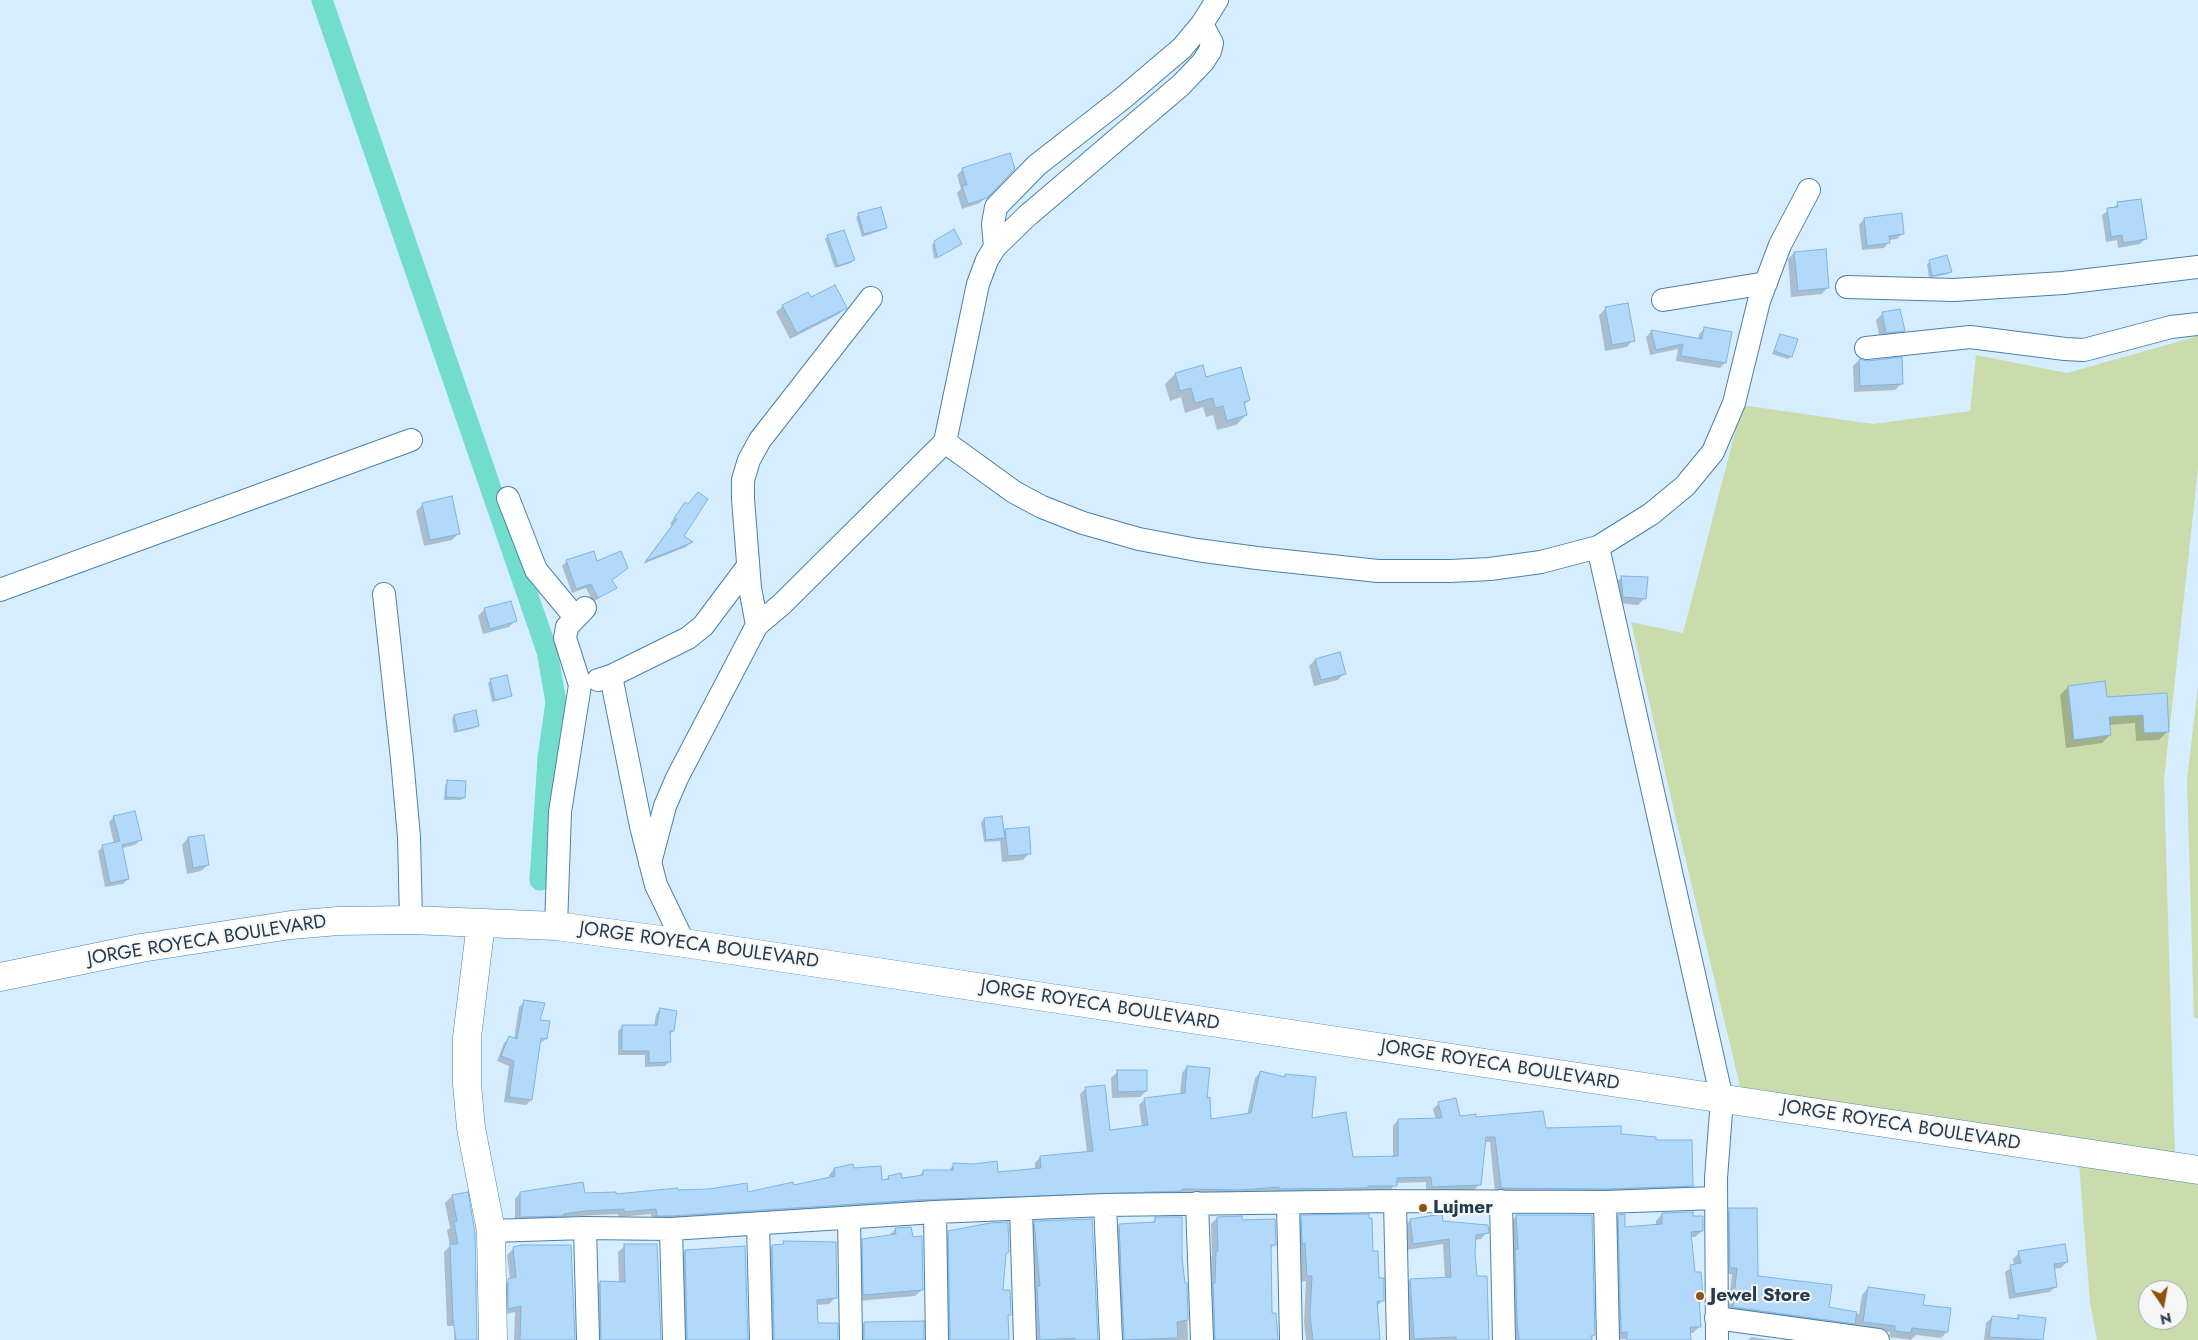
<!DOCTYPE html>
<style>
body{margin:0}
#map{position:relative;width:2198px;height:1340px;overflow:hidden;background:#d6edff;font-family:Jost,sans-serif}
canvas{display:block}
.north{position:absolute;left:2138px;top:1280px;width:50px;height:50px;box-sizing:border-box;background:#f6f6f6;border:1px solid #a2abb2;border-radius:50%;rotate:168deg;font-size:14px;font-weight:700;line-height:20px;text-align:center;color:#243b4d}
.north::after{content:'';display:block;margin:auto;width:18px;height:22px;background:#8d530d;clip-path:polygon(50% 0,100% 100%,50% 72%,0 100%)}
</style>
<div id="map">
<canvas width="2198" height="1340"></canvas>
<div class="north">N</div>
</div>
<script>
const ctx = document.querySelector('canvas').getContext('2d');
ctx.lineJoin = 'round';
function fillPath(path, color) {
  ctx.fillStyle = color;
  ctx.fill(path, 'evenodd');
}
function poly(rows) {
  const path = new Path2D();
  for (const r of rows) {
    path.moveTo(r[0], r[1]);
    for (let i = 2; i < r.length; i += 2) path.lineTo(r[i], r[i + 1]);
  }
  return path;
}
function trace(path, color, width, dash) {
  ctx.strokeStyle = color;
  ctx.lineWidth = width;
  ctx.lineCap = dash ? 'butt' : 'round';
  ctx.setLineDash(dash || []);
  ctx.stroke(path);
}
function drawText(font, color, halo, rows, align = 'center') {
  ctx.font = font + ' Jost,sans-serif';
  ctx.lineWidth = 4;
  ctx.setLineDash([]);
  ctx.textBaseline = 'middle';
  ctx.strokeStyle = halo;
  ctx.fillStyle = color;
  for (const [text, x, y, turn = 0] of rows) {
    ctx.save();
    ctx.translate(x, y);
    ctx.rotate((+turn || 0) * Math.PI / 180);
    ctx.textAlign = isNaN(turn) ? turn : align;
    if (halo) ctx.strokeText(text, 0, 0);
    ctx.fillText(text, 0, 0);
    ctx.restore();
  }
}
const green = poly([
 [2198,336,2198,469,2164,780,2175,1158,1741,1090,1677,824,1631,622,1683,633,1742,405,1873,424,1970,411,1976,355,2067,373],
 [2198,686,2198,1018,2194,1018,2187,780],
 [2079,1163,2198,1181,2198,1340,2097,1340,2090,1303],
 [2148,1290,2178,1290,2178,1320,2148,1320]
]);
const shadow = poly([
 [1014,168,980,203,962,209,957,193,961,189,957,175,963,169],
 [2118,204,2145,239,2140,244,2118,248,2117,240,2106,242,2102,215],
 [859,215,886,227,883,230,862,237,856,217],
 [1864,219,1903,233,1897,239,1889,240,1889,242,1884,248,1862,250,1859,225],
 [828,236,854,260,851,263,835,268,825,239],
 [935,242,961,244,934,259,932,245],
 [1794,253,1828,287,1822,294,1791,297,1788,259],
 [1930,262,1950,271,1948,274,1929,278,1927,264],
 [811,299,845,308,839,314,790,339,776,312,783,306],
 [1606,308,1633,340,1627,347,1605,351,1599,315],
 [1899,310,1904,330,1897,337,1880,339,1876,320,1882,314],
 [1704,329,1725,363,1720,368,1676,361,1678,349,1650,355,1646,337,1652,331,1698,339,1699,334],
 [1780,335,1791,356,1788,359,1772,354],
 [1859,360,1902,383,1895,390,1854,392,1853,366],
 [1202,367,1205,378,1249,400,1243,406,1246,415,1236,425,1217,430,1213,415,1206,417,1203,407,1185,413,1181,397,1170,401,1165,384,1175,374],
 [698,493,683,536,691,542,686,547,643,564,672,525,670,524,680,509,685,503,687,505],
 [423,504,458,534,452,540,424,546,416,511],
 [567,561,596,562,621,573,611,580,615,588,593,602,586,588,572,593,562,566],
 [1622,577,1645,598,1638,605,1617,603,1615,583],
 [485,609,515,621,509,627,483,634,478,616],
 [1315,660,1344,673,1338,680,1314,686,1309,666],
 [491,680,510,695,507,698,492,702,488,683],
 [2068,687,2106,698,2166,694,2168,731,2159,740,2136,741,2135,723,2109,725,2110,735,2102,743,2066,748,2060,695],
 [454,716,478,725,475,728,454,733,452,719],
 [448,782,464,798,461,800,444,800,445,785],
 [114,817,140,840,135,845,122,848,128,879,123,884,105,887,98,851,103,846,114,844,109,822],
 [984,819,1003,833,1006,830,1030,853,1023,860,1002,862,1000,841,984,842,981,822],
 [188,838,208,865,201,871,187,874,182,845],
 [525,1001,538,1021,546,1039,539,1044,531,1100,526,1105,504,1102,509,1066,497,1061,504,1043,510,1037,514,1039,519,1007],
 [660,1009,673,1031,669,1035,669,1062,665,1066,645,1067,645,1055,618,1055,618,1031,622,1027,654,1027,656,1014],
 [1187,1067,1206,1099,1210,1121,1247,1115,1255,1078,1260,1073,1284,1078,1286,1076,1310,1119,1352,1158,1393,1157,1393,1126,1398,1120,1436,1120,1433,1109,1439,1103,1459,1118,1545,1129,1620,1135,1654,1142,1691,1185,1686,1191,1495,1193,1490,1142,1484,1142,1480,1184,1474,1190,1426,1192,1426,1182,1396,1183,1390,1191,652,1221,651,1214,619,1217,618,1214,578,1216,515,1222,515,1199,520,1193,615,1195,677,1191,747,1193,829,1179,829,1175,834,1169,853,1170,881,1182,889,1177,901,1179,918,1177,923,1172,948,1172,954,1164,997,1173,1035,1170,1035,1163,1040,1157,1087,1153,1080,1094,1086,1088,1109,1132,1142,1127,1139,1105,1145,1099,1180,1095,1182,1073],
 [1118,1071,1146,1091,1140,1097,1112,1098,1111,1078],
 [452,1196,474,1233,475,1340,454,1340,455,1326,447,1326,444,1252,450,1246,447,1230,450,1228,445,1203],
 [1730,1210,1757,1277,1828,1308,1859,1314,1862,1295,1868,1288,1922,1306,1947,1332,1941,1338,1916,1335,1911,1340,1889,1337,1890,1332,1857,1328,1857,1326,1853,1330,1728,1313,1732,1274,1724,1274,1724,1216],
 [1662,1214,1692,1218,1702,1231,1695,1237,1690,1237,1694,1273,1701,1296,1698,1300,1700,1326,1693,1333,1689,1333,1689,1340,1615,1339,1612,1222,1619,1216,1624,1228,1656,1226,1656,1221],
 [1516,1216,1594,1335,1591,1340,1512,1340,1510,1222],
 [1302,1217,1372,1252,1383,1300,1376,1307,1378,1340,1306,1340,1304,1322,1306,1281,1301,1282,1295,1223],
 [1217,1218,1241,1221,1275,1244,1270,1249,1271,1315,1278,1340,1209,1340,1210,1258,1212,1256,1211,1224],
 [1155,1219,1181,1258,1184,1285,1186,1285,1188,1340,1118,1340,1113,1232,1120,1226,1151,1224],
 [1411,1220,1442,1222,1487,1232,1481,1239,1475,1240,1473,1253,1476,1278,1487,1340,1408,1340,1404,1286,1410,1280,1445,1279,1443,1244,1407,1250,1404,1226],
 [1035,1222,1097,1340,1034,1340,1029,1229],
 [896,1229,922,1290,915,1296,858,1301,857,1247,863,1240,889,1235],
 [949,1232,1004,1255,1002,1291,1010,1314,1007,1317,1007,1340,944,1340,942,1238],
 [784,1242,836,1297,829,1304,816,1305,817,1325,837,1340,768,1340,766,1253,772,1246,780,1246],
 [625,1246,660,1340,594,1340,594,1289,600,1282,619,1283,618,1252],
 [514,1248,574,1340,514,1340,515,1312,502,1315,502,1287,510,1280,507,1255],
 [685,1251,747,1340,681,1340,679,1257],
 [2019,1253,2067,1262,2061,1268,2053,1269,2056,1286,2050,1292,2009,1299,2005,1272,2014,1266,2013,1259],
 [2019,1316,2044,1319,2042,1340,1984,1340,1986,1323,1992,1317,2015,1319],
 [864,1323,924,1340,857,1340,858,1330],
 [1751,1337,1771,1340,1748,1340]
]);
const canal = poly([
 [322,0,547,651,556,702,548,758,540,880]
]);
const building = poly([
 [1010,153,1015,169,987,198,968,204,962,186,967,185,962,168,1010,153],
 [2141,199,2147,239,2123,243,2122,235,2111,237,2107,208,2118,207,2117,202,2141,199],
 [881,207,887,228,864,234,858,213,881,207],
 [1902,213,1904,234,1889,236,1890,243,1867,246,1864,218,1902,213],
 [954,229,962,244,937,258,934,241,954,229],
 [844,230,855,260,838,266,827,235,844,230],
 [1826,249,1829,288,1798,291,1794,252,1826,249],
 [1947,255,1952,272,1932,276,1929,260,1947,255],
 [835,285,847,308,797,333,782,305,808,292,811,297,835,285],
 [1628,303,1635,341,1612,345,1605,307,1628,303],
 [1900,309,1905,331,1886,333,1882,312,1900,309],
 [1704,327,1732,332,1726,363,1681,356,1683,344,1656,350,1651,330,1702,339,1704,327],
 [1780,334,1798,339,1792,357,1774,351,1780,334],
 [1902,357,1903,384,1860,386,1859,359,1867,361,1902,357],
 [1203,365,1206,377,1241,367,1250,400,1244,402,1247,415,1227,421,1223,406,1215,408,1213,398,1195,403,1191,388,1180,391,1175,373,1203,365],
 [698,492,708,499,684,536,693,542,646,561,677,519,674,518,685,502,688,504,698,492],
 [452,496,460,534,430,540,422,503,452,496],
 [594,551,597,561,621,551,628,568,612,580,617,588,598,598,591,584,576,589,566,560,594,551],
 [1621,576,1648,577,1646,599,1623,597,1621,576],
 [511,601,517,621,490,629,484,608,511,601],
 [1340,652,1346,674,1321,680,1315,659,1340,652],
 [507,675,512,696,495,700,490,679,507,675],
 [2105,681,2107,697,2167,693,2169,732,2144,733,2143,715,2109,717,2111,735,2074,740,2068,686,2105,681],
 [476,710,479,726,457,731,454,715,476,710],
 [447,780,466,781,465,798,446,797,447,780],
 [135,811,142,840,122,845,129,879,110,883,102,845,120,841,113,816,135,811],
 [1002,816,1005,838,986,840,984,818,1002,816],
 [1029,827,1031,854,1008,856,1005,829,1029,827],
 [204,835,209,865,193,868,188,837,204,835],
 [524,1000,545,1003,540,1020,550,1021,547,1039,541,1038,532,1100,509,1097,514,1061,501,1056,509,1036,517,1039,524,1000],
 [660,1008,677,1011,674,1031,670,1031,671,1062,649,1063,649,1051,622,1051,622,1025,657,1025,660,1008],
 [1187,1066,1210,1068,1207,1098,1210,1097,1211,1119,1251,1113,1260,1071,1285,1077,1285,1074,1316,1077,1312,1118,1346,1112,1353,1157,1398,1156,1398,1119,1442,1118,1438,1102,1456,1098,1460,1116,1476,1114,1476,1117,1543,1111,1546,1128,1621,1126,1621,1134,1656,1137,1656,1140,1692,1140,1693,1186,1605,1189,1501,1188,1495,1137,1486,1137,1481,1185,1432,1187,1431,1177,1397,1178,1397,1186,1368,1186,1368,1188,1279,1189,1279,1187,1241,1190,1182,1189,1182,1191,918,1200,671,1216,657,1216,656,1209,624,1212,624,1209,584,1211,564,1214,564,1216,520,1217,520,1192,583,1182,585,1193,616,1192,616,1194,678,1188,678,1190,709,1189,747,1183,748,1192,793,1182,794,1185,835,1176,834,1168,853,1164,854,1168,881,1166,882,1180,889,1179,888,1176,901,1173,902,1178,923,1175,923,1170,953,1170,953,1163,974,1164,997,1161,998,1172,1041,1168,1040,1156,1093,1151,1085,1087,1105,1085,1110,1130,1148,1125,1144,1098,1185,1093,1187,1066],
 [1117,1070,1147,1070,1147,1091,1118,1092,1117,1070],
 [468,1192,475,1233,477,1340,456,1340,453,1320,450,1244,458,1244,454,1222,457,1221,452,1195,468,1192],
 [1729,1208,1757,1208,1758,1276,1832,1285,1829,1307,1857,1312,1855,1324,1733,1307,1737,1268,1730,1268,1729,1208],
 [1693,1212,1693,1216,1703,1216,1703,1231,1691,1232,1695,1272,1701,1272,1703,1297,1699,1297,1701,1327,1690,1327,1691,1340,1627,1340,1627,1332,1621,1333,1618,1215,1625,1214,1625,1227,1662,1224,1662,1213,1693,1212],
 [1369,1214,1369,1218,1372,1218,1373,1251,1378,1251,1379,1278,1384,1278,1384,1301,1377,1301,1380,1340,1313,1340,1310,1315,1312,1276,1307,1276,1305,1243,1302,1244,1301,1215,1369,1214],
 [1442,1214,1443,1221,1488,1225,1489,1233,1476,1235,1475,1253,1477,1276,1487,1276,1489,1340,1456,1340,1456,1337,1414,1339,1410,1279,1451,1277,1449,1239,1413,1244,1410,1219,1442,1214],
 [1516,1215,1592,1215,1595,1335,1591,1336,1592,1340,1519,1340,1517,1321,1515,1249,1518,1249,1516,1215],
 [1242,1216,1242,1220,1275,1219,1276,1245,1271,1245,1272,1313,1276,1313,1278,1340,1215,1340,1213,1283,1215,1283,1216,1251,1218,1251,1217,1217,1242,1216],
 [1155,1217,1182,1217,1182,1258,1185,1283,1187,1283,1188,1320,1177,1322,1178,1338,1124,1340,1119,1224,1155,1222,1155,1217],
 [1092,1219,1098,1340,1075,1340,1075,1338,1040,1340,1037,1289,1037,1286,1040,1286,1034,1221,1092,1219],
 [1008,1222,1009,1252,1006,1254,1003,1290,1010,1290,1011,1315,1008,1315,1009,1340,950,1340,948,1231,990,1223,1008,1222],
 [911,1227,913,1237,922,1236,923,1290,863,1295,862,1239,896,1234,895,1228,911,1227],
 [783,1241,836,1242,837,1298,817,1300,818,1323,838,1323,838,1340,774,1340,772,1245,784,1244,783,1241],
 [624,1244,657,1244,661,1340,601,1340,600,1281,625,1282,624,1244],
 [2065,1244,2068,1262,2054,1264,2057,1287,2015,1294,2010,1265,2021,1263,2018,1251,2065,1244],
 [521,1245,571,1245,575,1340,520,1340,521,1306,508,1309,508,1279,516,1277,513,1247,521,1245],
 [745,1246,748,1340,687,1340,685,1250,745,1246],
 [1868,1287,1925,1295,1923,1305,1951,1308,1948,1332,1912,1328,1911,1333,1895,1331,1895,1326,1863,1322,1868,1287],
 [2018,1315,2046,1318,2043,1340,1989,1337,1992,1316,2019,1319,2018,1315],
 [924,1321,924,1340,864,1340,864,1322,924,1321]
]);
const street = poly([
 [995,247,993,224,996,207,1037,165,1123,98,1182,48,1202,24,1217,0],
 [1847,287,1954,290,2063,283,2198,267],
 [1663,300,1766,283],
 [1866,348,1970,337,2065,349,2084,350,2171,327,2198,324],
 [945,442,1014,492,1042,507,1083,523,1139,539,1197,550,1257,558,1378,571,1450,571,1490,569,1541,562,1598,547,1651,514,1685,486,1713,452,1734,403,1759,301,1780,245,1809,190],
 [508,498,536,570,575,617],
 [1598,547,1722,1099,1716,1178,1717,1340],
 [0,590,411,440],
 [384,594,402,759,409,837,411,920],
 [757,625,750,588,743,499,743,480,749,460,760,440,871,298],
 [611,676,641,826,656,885,684,943],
 [598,680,611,676,688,638,703,626,748,566],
 [650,863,665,806,677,778,757,625,782,604,945,442,978,284,987,260,995,247,1027,216,1181,85,1203,62,1210,51,1212,43,1202,24],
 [556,926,560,812,580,685,565,638,567,627,585,608],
 [1395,1201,1398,1340],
 [1501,1201,1504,1340],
 [1605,1202,1608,1340],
 [1197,1203,1202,1340],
 [1288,1204,1291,1340],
 [1105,1205,1111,1340],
 [1021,1209,1025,1340],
 [935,1212,937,1340],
 [849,1218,851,1340],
 [758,1224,761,1340],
 [585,1228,588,1340],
 [671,1229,674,1340],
 [491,1231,585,1228,671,1229,935,1212,1105,1205,1395,1201,1605,1202,1715,1198],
 [1716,1318,1878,1340]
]);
const secondary = poly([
 [481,923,467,1037,467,1084,471,1128,491,1231,493,1340],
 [0,977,141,948,291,925,338,921,411,920,556,926,684,943,2198,1170]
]);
const markers = [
 [1423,1208,5,"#8d530d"],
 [1700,1296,5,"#8d530d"]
];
const streetNames = [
 ["JORGE ROYECA BOULEVARD",207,941,-9],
 ["JORGE ROYECA BOULEVARD",699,946,8],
 ["JORGE ROYECA BOULEVARD",1100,1006,9],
 ["JORGE ROYECA BOULEVARD",1500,1066,9],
 ["JORGE ROYECA BOULEVARD",1901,1126,9]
];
const poiNames = [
 ["Lujmer",1433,1208],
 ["Jewel Store",1710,1296]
];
fillPath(green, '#cbdcac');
fillPath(shadow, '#0003');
trace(canal, '#72dccd', 21);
fillPath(building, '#b2d9f9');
trace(building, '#7db4e0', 1);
trace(street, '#4b81aa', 24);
trace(secondary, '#4b81aa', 29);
trace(street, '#fff', 22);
trace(secondary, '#fff', 28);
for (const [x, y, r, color] of markers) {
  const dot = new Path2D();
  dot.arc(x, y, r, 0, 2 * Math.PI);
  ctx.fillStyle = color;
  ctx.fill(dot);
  trace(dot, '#f6f6f6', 2);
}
drawText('19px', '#243b4d', '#f6f6f6', streetNames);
drawText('bold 19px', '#243b4d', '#f6f6f6', poiNames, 'left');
</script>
